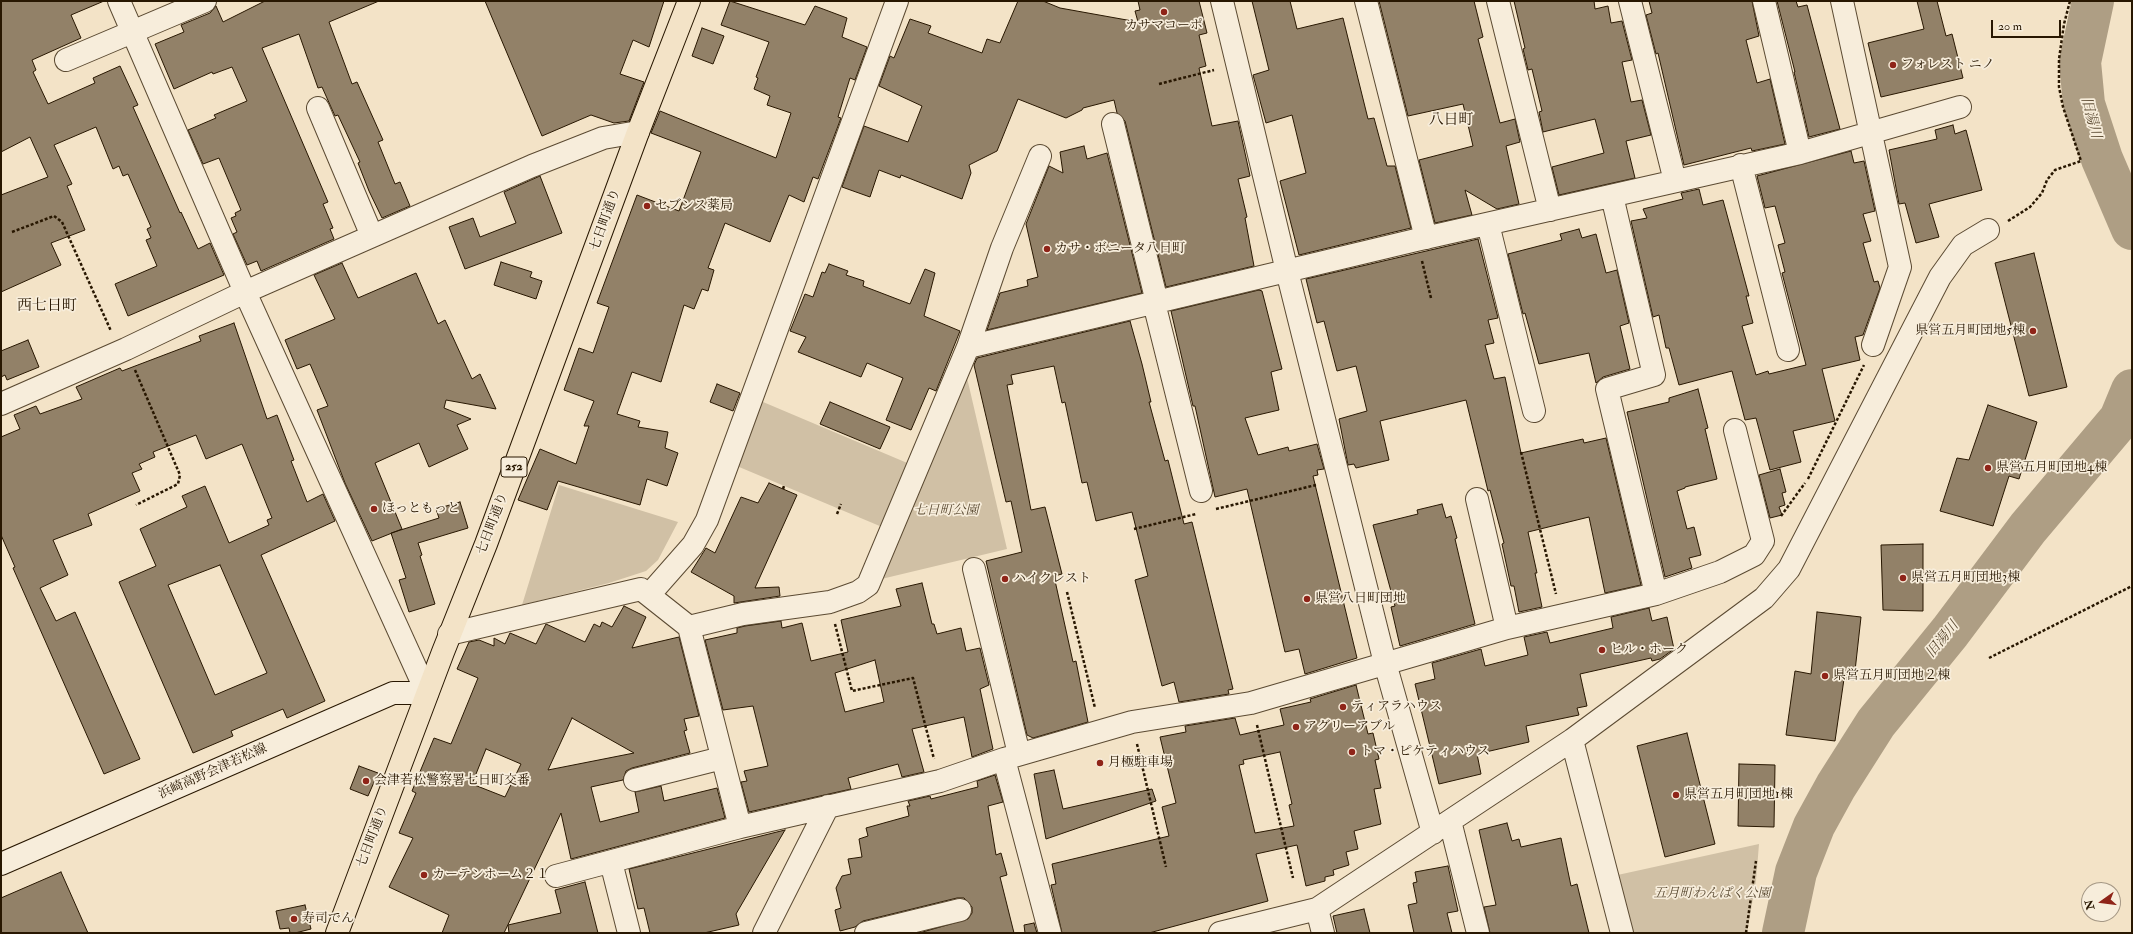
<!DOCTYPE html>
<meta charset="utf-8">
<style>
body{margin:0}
#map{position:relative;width:2133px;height:934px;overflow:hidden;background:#f3e3c7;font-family:"IM FELL Double Pica",serif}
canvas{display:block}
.frame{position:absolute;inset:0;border:2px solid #281701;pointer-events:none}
.north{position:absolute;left:2081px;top:882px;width:40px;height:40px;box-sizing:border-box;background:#f7eddb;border:1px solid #a49784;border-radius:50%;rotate:256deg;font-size:11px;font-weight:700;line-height:16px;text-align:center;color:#281701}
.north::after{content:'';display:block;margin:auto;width:14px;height:18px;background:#8f2418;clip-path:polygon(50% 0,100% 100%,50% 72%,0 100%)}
.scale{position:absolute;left:1991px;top:20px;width:70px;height:18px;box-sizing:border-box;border:2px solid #281701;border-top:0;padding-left:5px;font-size:12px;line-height:14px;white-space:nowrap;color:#281701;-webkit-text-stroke:3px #f7eddb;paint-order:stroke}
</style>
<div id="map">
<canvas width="2133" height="934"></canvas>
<div class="frame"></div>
<div class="north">N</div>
<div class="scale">20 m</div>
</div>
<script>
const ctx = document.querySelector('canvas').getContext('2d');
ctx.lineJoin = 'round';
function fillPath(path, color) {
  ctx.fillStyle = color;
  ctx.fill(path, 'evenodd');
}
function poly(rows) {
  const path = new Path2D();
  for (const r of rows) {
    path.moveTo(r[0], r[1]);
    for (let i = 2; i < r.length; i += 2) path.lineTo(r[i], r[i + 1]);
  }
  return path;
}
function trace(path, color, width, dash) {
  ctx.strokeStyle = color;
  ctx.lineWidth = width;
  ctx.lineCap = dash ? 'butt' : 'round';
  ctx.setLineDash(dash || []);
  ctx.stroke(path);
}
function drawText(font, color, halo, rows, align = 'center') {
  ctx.font = font + ' "IM FELL Double Pica","Noto Serif JP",serif';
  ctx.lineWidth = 3.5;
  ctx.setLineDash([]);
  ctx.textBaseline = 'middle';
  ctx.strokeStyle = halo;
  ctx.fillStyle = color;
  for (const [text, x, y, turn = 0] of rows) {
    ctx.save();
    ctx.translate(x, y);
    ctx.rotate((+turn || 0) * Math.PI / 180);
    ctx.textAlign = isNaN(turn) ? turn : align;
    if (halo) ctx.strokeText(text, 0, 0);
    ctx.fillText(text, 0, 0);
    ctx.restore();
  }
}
const green = poly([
 [964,365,1007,549,873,581,894,532,732,464,756,399,912,465],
 [559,485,678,522,658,560,646,571,609,583,522,605],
 [1759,844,1756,881,1747,933,1627,933,1613,876]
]);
const river = poly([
 [2093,1,2080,62,2084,104,2102,159,2132,229],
 [1783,933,1796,872,1814,826,1836,786,1876,723,1950,632,2028,528,2120,419,2132,390]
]);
const building = poly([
 [1,1,104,1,71,15,81,38,32,60,36,70,33,72,48,104,95,83,93,78,120,66,138,105,133,107,180,213,181,212,198,249,210,243,224,275,128,316,115,284,157,266,146,240,151,238,147,229,151,227,128,174,123,176,119,166,113,169,96,127,54,145,72,184,67,186,85,230,51,243,61,265,1,292,1,195,48,177,30,137,1,152,1,1],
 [265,1,379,1,329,22,352,84,357,82,383,140,378,142,395,184,400,182,410,206,382,218,369,191,358,163,360,162,338,115,335,116,322,87,318,88,299,34,262,48,328,202,323,204,333,228,330,229,334,239,261,271,257,261,247,265,233,234,237,232,231,218,236,216,235,213,241,210,219,158,203,164,188,130,216,118,214,115,247,101,232,67,213,74,212,72,174,89,155,44,184,32,181,25,210,13,216,6,223,22,265,1],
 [485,1,664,1,649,47,633,40,620,74,644,82,629,121,614,123,591,115,542,136,485,1],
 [730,1,805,25,815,6,847,18,842,37,867,47,855,80,850,78,838,117,841,118,818,179,813,177,804,202,789,195,770,242,725,223,708,268,714,270,708,291,702,289,694,309,684,305,661,382,632,372,617,414,640,421,638,427,668,432,665,448,678,453,667,486,647,479,640,505,558,481,547,510,518,500,540,449,576,464,589,426,584,426,594,401,564,390,579,348,593,353,609,307,597,303,637,195,679,211,701,152,651,133,660,111,776,158,791,113,767,105,770,96,754,89,758,78,756,77,769,42,721,25,730,1],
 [1018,1,1043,1,1060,8,1138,22,1135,11,1140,10,1138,1,1199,1,1207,33,1199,35,1206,66,1199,68,1212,126,1238,121,1250,176,1238,179,1247,217,1245,218,1254,266,1166,287,1125,121,1117,113,1114,100,1083,108,1082,110,1066,118,1018,99,997,151,969,165,971,173,962,199,901,175,900,178,879,170,870,197,842,187,864,126,908,142,922,106,879,86,890,56,894,58,910,19,931,26,928,33,982,53,987,39,1000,43,1018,1],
 [1252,1,1290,1,1297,29,1343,18,1368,119,1374,118,1387,166,1395,166,1411,228,1299,255,1280,181,1306,173,1292,115,1266,123,1253,75,1269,70,1252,1],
 [1379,1,1474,1,1483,37,1478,39,1500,123,1515,119,1520,142,1506,146,1519,204,1497,209,1465,190,1472,215,1435,223,1419,160,1473,146,1463,104,1408,116,1379,1],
 [1514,1,1594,1,1595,9,1608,6,1611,23,1622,21,1632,60,1622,62,1631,102,1642,100,1651,135,1626,141,1635,178,1559,195,1552,167,1604,153,1595,119,1543,132,1539,112,1542,111,1532,69,1528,70,1523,49,1525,48,1514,1],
 [1649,1,1752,1,1759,36,1746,40,1757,83,1770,79,1785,144,1752,151,1751,148,1684,165,1658,53,1656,54,1646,15,1652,13,1649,1],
 [1777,1,1796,1,1798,7,1807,5,1840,129,1809,137,1794,72,1795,72,1777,1],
 [1917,1,1937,1,1946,36,1952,34,1963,78,1881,97,1868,43,1924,29,1917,1],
 [702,28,724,36,713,64,692,56,702,28],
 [1953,125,1955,134,1966,130,1982,190,1929,204,1939,237,1916,243,1905,203,1899,204,1889,150,1937,139,1935,130,1953,125],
 [1084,146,1087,159,1107,153,1142,293,987,330,1000,293,1028,286,1027,280,1038,277,1026,224,1049,166,1063,173,1060,152,1084,146],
 [1851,151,1854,163,1864,161,1875,211,1863,214,1871,241,1863,243,1874,282,1878,281,1880,288,1863,335,1855,337,1860,360,1822,369,1835,421,1793,431,1801,462,1770,470,1756,418,1745,420,1732,371,1679,385,1669,348,1666,348,1659,315,1653,317,1631,221,1647,218,1643,209,1683,199,1681,193,1699,189,1703,205,1723,200,1749,296,1746,296,1753,323,1742,326,1756,375,1768,371,1769,374,1806,365,1782,273,1785,272,1778,245,1785,243,1775,206,1765,208,1757,176,1851,151],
 [540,176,562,233,465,269,449,227,473,218,480,237,516,223,504,192,540,176],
 [1579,229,1582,238,1596,234,1606,273,1617,270,1629,323,1620,326,1630,369,1603,377,1596,383,1589,353,1539,364,1525,313,1523,314,1508,254,1562,240,1560,234,1579,229],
 [1478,239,1498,318,1488,320,1494,343,1485,345,1494,379,1505,377,1521,453,1583,439,1584,443,1606,438,1641,585,1605,593,1589,517,1528,532,1537,573,1535,573,1542,607,1519,612,1514,586,1511,586,1502,544,1504,543,1490,490,1488,491,1466,400,1380,421,1389,460,1356,468,1354,464,1348,465,1339,419,1367,411,1356,366,1337,371,1324,321,1317,323,1306,279,1478,239],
 [2034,253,2067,387,2029,396,1995,263,2034,253],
 [501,262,532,272,530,277,542,281,536,299,494,285,501,262],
 [342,263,358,298,416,273,438,324,445,320,472,379,480,374,496,409,446,400,444,408,471,419,457,425,468,449,429,467,419,443,375,463,402,529,372,541,345,483,317,410,328,406,310,364,297,369,285,340,335,319,314,275,342,263],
 [829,264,848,271,846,275,864,281,863,286,910,304,925,269,935,273,924,316,960,331,936,391,929,388,911,430,886,420,903,378,867,363,861,377,798,352,806,337,790,331,805,294,813,297,822,272,825,273,829,264],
 [1259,290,1262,291,1282,369,1271,372,1279,410,1245,418,1258,455,1288,447,1289,451,1317,444,1324,469,1317,470,1318,475,1313,476,1357,658,1305,674,1299,649,1285,652,1247,489,1215,497,1195,406,1193,406,1171,311,1259,290],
 [1130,321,1142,364,1151,402,1149,402,1165,461,1168,460,1184,524,1192,522,1233,689,1228,690,1229,694,1179,702,1174,682,1162,686,1135,580,1148,576,1132,512,1096,521,1087,482,1082,483,1065,402,1062,403,1054,366,1011,375,1013,384,1007,385,1031,510,1045,507,1062,574,1054,576,1073,662,1076,661,1088,722,1033,738,1027,735,986,561,1022,552,1011,501,1006,502,974,365,977,358,1130,321],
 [234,323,267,419,277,415,294,460,291,461,307,502,323,494,335,521,261,555,325,701,287,718,283,709,231,731,233,736,193,753,119,582,156,566,140,529,187,507,182,496,205,486,229,543,269,525,267,520,272,518,242,444,206,459,196,435,153,452,155,457,139,464,142,469,132,473,140,491,88,514,92,525,53,540,68,575,40,588,56,621,75,612,140,759,104,774,13,568,15,567,1,535,1,437,20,429,14,415,36,406,40,414,82,399,76,387,120,368,122,371,201,341,199,336,234,323],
 [220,565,267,673,215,695,168,585,220,565],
 [28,340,39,367,7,380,5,375,1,377,1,351,28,340],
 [717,384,740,393,733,411,710,402,717,384],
 [1698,389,1708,428,1705,429,1717,479,1685,487,1685,488,1677,491,1687,529,1694,527,1701,555,1689,558,1692,568,1665,577,1627,412,1669,402,1669,398,1698,389],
 [830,402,890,427,880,449,820,424,830,402],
 [1988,405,2037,422,2019,479,2009,476,1993,526,1940,511,1957,458,1969,460,1988,405],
 [1780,469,1786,492,1782,493,1785,505,1779,507,1782,515,1770,518,1759,475,1780,469],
 [769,483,797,495,755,588,779,587,780,596,734,603,734,596,691,572,706,548,715,553,741,497,758,503,769,483],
 [460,502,468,528,418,543,422,555,420,556,435,604,409,612,399,580,406,578,391,533,439,518,436,509,460,502],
 [1442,504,1446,518,1451,516,1457,538,1455,539,1475,624,1400,646,1391,607,1395,606,1373,525,1418,514,1417,510,1442,504],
 [1923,544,1923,611,1883,610,1881,545,1923,544],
 [922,583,932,624,934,624,937,634,961,628,966,651,980,648,989,685,980,689,993,749,972,757,964,717,912,729,924,772,902,777,898,764,848,778,851,789,749,812,741,782,747,781,744,771,768,766,753,706,723,710,705,640,737,633,737,628,745,626,781,621,782,628,802,623,811,661,848,652,841,620,901,606,896,589,922,583],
 [875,660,884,702,845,712,835,673,875,660],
 [624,606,646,617,632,648,679,637,699,716,684,719,687,730,684,731,690,753,632,768,626,771,623,780,591,787,600,822,639,812,635,792,661,786,664,801,717,788,725,818,571,859,561,813,504,933,442,933,449,915,389,887,413,838,399,833,416,793,412,791,434,738,451,744,478,678,457,669,469,642,479,640,494,646,494,638,505,644,510,633,536,644,546,624,585,642,594,624,600,627,602,622,612,627,624,606],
 [572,718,634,753,548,770,572,718],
 [486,749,521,764,505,797,472,784,486,749],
 [1649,608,1652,621,1667,617,1674,649,1660,659,1652,661,1651,658,1580,674,1587,706,1577,708,1579,715,1526,726,1529,742,1477,754,1481,774,1439,784,1415,684,1435,679,1432,663,1481,649,1485,666,1528,655,1524,637,1547,632,1550,643,1613,628,1611,617,1649,608],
 [1817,612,1861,617,1854,680,1844,679,1835,741,1786,735,1795,671,1811,674,1817,612],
 [1356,685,1368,734,1373,733,1379,759,1375,760,1381,788,1374,789,1381,824,1354,831,1358,849,1346,852,1349,865,1333,870,1334,875,1325,877,1325,881,1306,886,1297,845,1256,854,1268,901,1149,933,1062,933,1051,885,1056,884,1052,864,1169,836,1162,807,1176,803,1160,737,1186,732,1185,726,1235,718,1240,735,1284,725,1280,709,1311,702,1310,699,1356,685],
 [1280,752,1292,804,1289,805,1294,826,1255,833,1239,765,1244,764,1243,760,1280,752],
 [1687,733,1715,844,1665,857,1637,746,1687,733],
 [1739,764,1775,765,1774,827,1738,826,1739,764],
 [359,766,378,773,368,796,350,789,359,766],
 [1054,770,1063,809,1152,789,1156,801,1046,839,1034,774,1054,770],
 [995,775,1003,802,988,806,996,855,1001,853,1007,875,1000,877,1014,933,919,933,968,919,972,913,972,907,964,898,957,898,863,921,855,927,840,931,835,910,841,908,836,888,842,876,851,874,848,859,862,857,859,839,868,836,866,828,909,816,907,806,910,806,908,801,930,796,931,799,978,787,977,781,995,775],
 [1507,823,1512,841,1519,839,1521,847,1561,838,1571,886,1577,884,1589,933,1490,933,1484,907,1496,905,1479,830,1507,823],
 [785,830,736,914,739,925,704,933,650,933,644,908,638,909,629,869,785,830],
 [1448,866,1458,911,1447,913,1452,933,1414,933,1408,905,1417,903,1413,883,1417,882,1415,872,1448,866],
 [61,872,88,933,1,933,1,898,61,872],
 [585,882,598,933,509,933,508,925,561,913,555,890,585,882],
 [305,905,311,929,295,933,290,933,289,928,280,929,276,911,305,905],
 [1364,909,1370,933,1337,933,1333,916,1364,909],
 [1034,923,1037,933,1025,933,1024,925,1034,923]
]);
const path = poly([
 [1159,84,1214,70],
 [2008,221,2030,207,2042,193,2047,180,2055,170,2081,161,2063,107,2059,87,2059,59,2064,24,2070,1],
 [12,232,54,216,62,222,111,331],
 [1422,261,1431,298],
 [135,370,180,475,178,484,136,505],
 [1521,452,1556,594],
 [1808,479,1864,365],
 [783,489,784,486],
 [1216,509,1316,485],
 [837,514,841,504],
 [1781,516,1805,483],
 [1134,529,1196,514],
 [1067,592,1095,708],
 [835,624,852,691,913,678,934,759],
 [1989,658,2132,586],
 [1257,725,1293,878],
 [1137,744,1166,867],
 [1746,933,1756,861]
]);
const minor = poly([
 [119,1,245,292,427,693],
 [1222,1,1287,271,1385,663,1433,833],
 [1366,1,1426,238],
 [1498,1,1550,210],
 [1630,1,1675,181],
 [1764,1,1800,153],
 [1842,1,1900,267,1873,345],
 [66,60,205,1],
 [318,108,372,236],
 [1113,124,1157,302],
 [1741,165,1788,350],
 [1612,196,1654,375,1607,389,1656,594],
 [1488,224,1534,411],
 [1154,303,1201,491],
 [968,347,1416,240,1800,153,1960,107],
 [1,404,126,349,245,292,532,166,603,138,638,132],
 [1477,499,1507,628],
 [974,569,1019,754],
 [649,595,693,545,707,520,897,1],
 [689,627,743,614,830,602,858,592,868,585,968,347,1002,248,1040,156],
 [449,634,641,589,689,627,740,827],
 [1572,740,1622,933],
 [1004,759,1050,933],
 [635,780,722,758],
 [1450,821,1478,933],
 [611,862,629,933],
 [556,876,740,827,940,781,1004,759,1132,722,1251,703,1507,628,1656,594,1720,572,1754,555,1763,541,1735,430],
 [1317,909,1323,933],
 [764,933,828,806],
 [866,933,960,910],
 [1220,933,1317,909,1572,740,1764,598,1789,569,1940,277,1963,245,1988,230]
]);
const secondary = poly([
 [1,864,393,693,427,693]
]);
const trunk = poly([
 [337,933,443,652,486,544,638,132,689,1]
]);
const markers = [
 [1164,12,4,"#8f2418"],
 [1893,65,4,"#8f2418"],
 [647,206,4,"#8f2418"],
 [1047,249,4,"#8f2418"],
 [2033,331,4,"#8f2418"],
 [1988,468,4,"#8f2418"],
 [374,509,4,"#8f2418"],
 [1903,578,4,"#8f2418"],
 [1005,579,4,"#8f2418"],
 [1307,599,4,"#8f2418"],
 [1602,650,4,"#8f2418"],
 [1825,676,4,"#8f2418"],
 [1343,707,4,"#8f2418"],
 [1296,727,4,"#8f2418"],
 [1352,752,4,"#8f2418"],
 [1100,763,4,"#8f2418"],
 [366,781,4,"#8f2418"],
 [1676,795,4,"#8f2418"],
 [424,875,4,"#8f2418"],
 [294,919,4,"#8f2418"]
];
const shields = [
 [514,467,26]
];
const shieldNames = [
 ["252",514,467]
];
const poiNames = [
 ["カサマコーポ",1164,26,"center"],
 ["フォレスト ニノ",1901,65],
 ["セブンス薬局",655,206],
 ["カサ・ボニータ八日町",1055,249],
 ["県営五月町団地5棟",2025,331,"right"],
 ["県営五月町団地4棟",1996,468],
 ["ほっともっと",382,509],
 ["県営五月町団地3棟",1911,578],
 ["ハイクレスト",1013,579],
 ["県営八日町団地",1315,599],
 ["ヒル・ホーク",1610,650],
 ["県営五月町団地２棟",1833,676],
 ["ティアラハウス",1351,707],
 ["アグリーアブル",1304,727],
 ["トマ・ピケティハウス",1360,752],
 ["月極駐車場",1108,763],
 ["会津若松警察署七日町交番",374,781],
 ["県営五月町団地1棟",1684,795],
 ["カーテンホーム２１",432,875],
 ["寿司でん",302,919]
];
const streetNames = [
 ["七日町通り",606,220,-70],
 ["七日町通り",493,524,-69],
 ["浜崎高野会津若松線",213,772,-24],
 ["七日町通り",373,837,-69]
];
const parkNames = [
 ["七日町公園",946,511],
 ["五月町わんぱく公園",1712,894]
];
const waterNames = [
 ["旧湯川",2090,118,75],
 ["旧湯川",1943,640,-51]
];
const quarterNames = [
 ["八日町",1451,121],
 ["西七日町",47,307]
];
fillPath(green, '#d0c0a5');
trace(river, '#ae9e84', 42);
fillPath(building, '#928168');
trace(building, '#281701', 1);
trace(minor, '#5b4a32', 24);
trace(secondary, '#281701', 24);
trace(trunk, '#281701', 24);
trace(path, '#281701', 2.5, [3, 2]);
trace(minor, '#f7eddb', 22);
trace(secondary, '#f7eddb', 22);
trace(trunk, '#f3e3c7', 22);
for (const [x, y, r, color] of markers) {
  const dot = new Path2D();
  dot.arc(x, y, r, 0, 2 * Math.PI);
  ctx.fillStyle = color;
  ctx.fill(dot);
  trace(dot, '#f7eddb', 1.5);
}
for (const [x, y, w] of shields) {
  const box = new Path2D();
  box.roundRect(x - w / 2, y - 10, w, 20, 3);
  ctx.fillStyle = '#f7eddb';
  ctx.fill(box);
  trace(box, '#281701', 1);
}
drawText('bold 12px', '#281701', null, shieldNames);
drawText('13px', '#281701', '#f7eddb', poiNames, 'left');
drawText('13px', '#281701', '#f7eddb', streetNames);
drawText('italic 13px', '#5a4a32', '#f7eddb', parkNames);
drawText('italic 14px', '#5e4d35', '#f7eddb', waterNames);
drawText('15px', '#281701', '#f7eddb', quarterNames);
</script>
